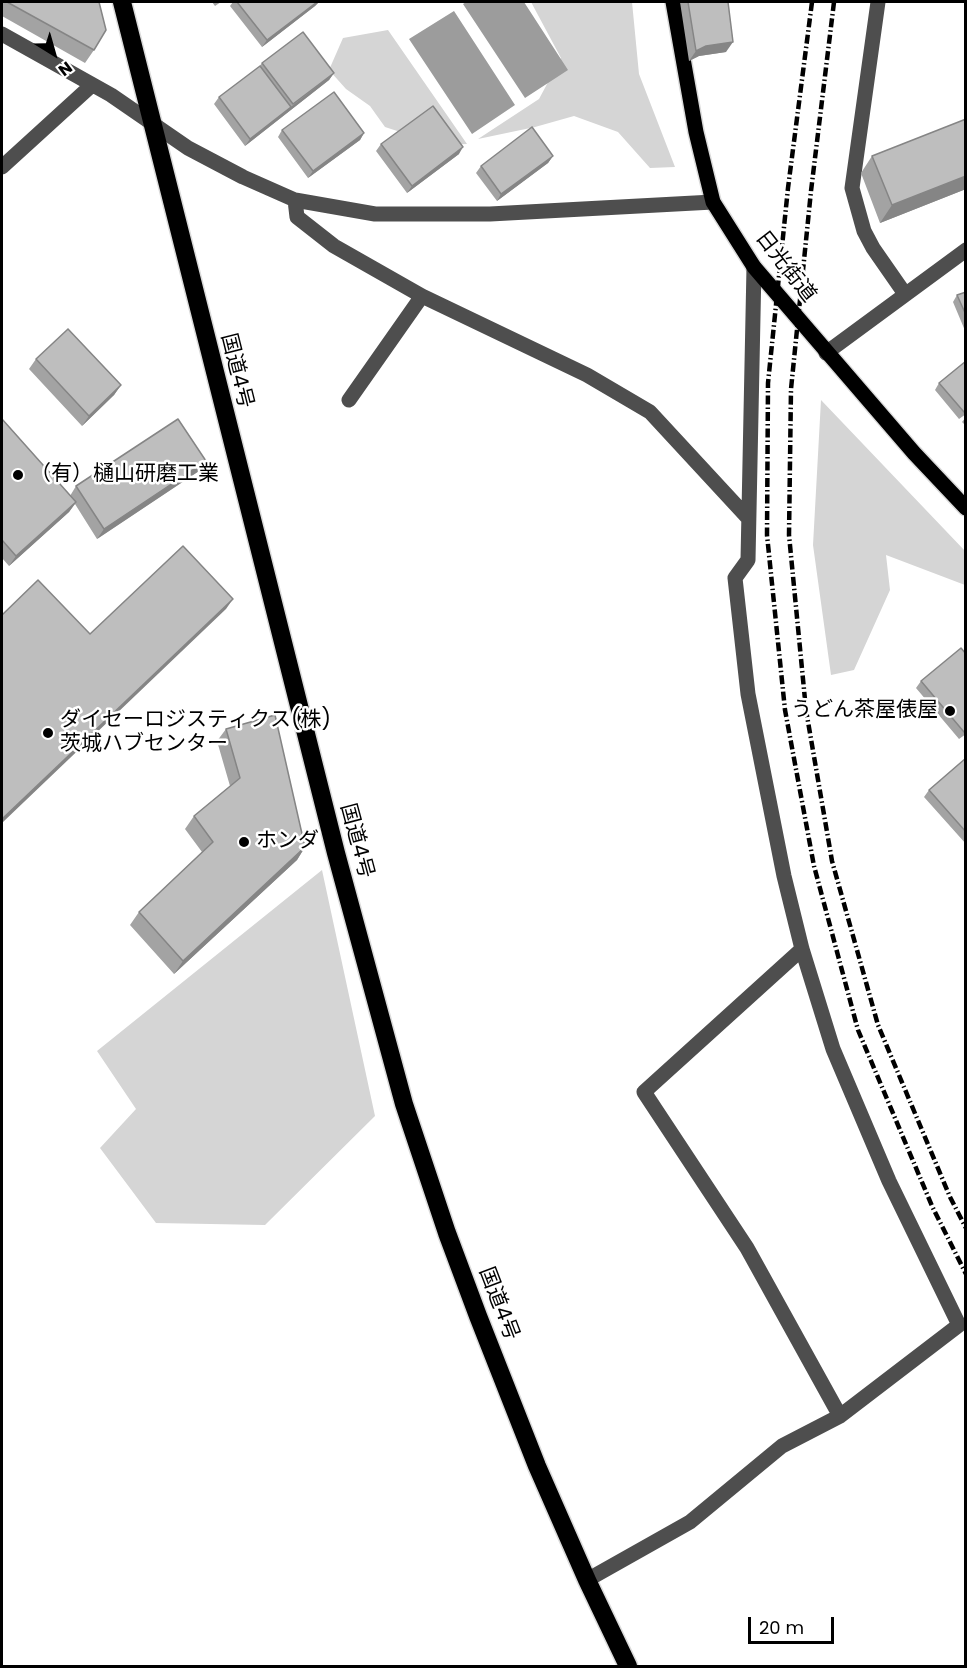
<!DOCTYPE html>
<meta charset="utf-8">
<style>
body{margin:0}
#map{position:relative;width:967px;height:1668px;overflow:hidden;background:#fff;font-family:Poppins,sans-serif}
canvas{display:block}
.frame{position:absolute;inset:0;border:3px solid #000;pointer-events:none}
.north{position:absolute;left:24px;top:24px;width:60px;height:60px;-webkit-text-stroke:4px #fff;paint-order:stroke;rotate:143deg;font-size:16px;font-weight:700;line-height:24px;text-align:center;color:#000}
.north::after{content:'';display:block;margin:auto;width:21px;height:27px;background:#000;clip-path:polygon(50% 0,100% 100%,50% 72%,0 100%)}
.scale{position:absolute;left:748px;top:1617px;width:86px;height:27px;box-sizing:border-box;border:3px solid #000;border-top:0;padding-left:8px;font-size:18px;line-height:21px;white-space:nowrap;color:#000;-webkit-text-stroke:4px #fff;paint-order:stroke}
</style>
<div id="map">
<canvas width="967" height="1668"></canvas>
<div class="frame"></div>
<div class="north">N</div>
<div class="scale">20 m</div>
</div>
<script>
const ctx = document.querySelector('canvas').getContext('2d');
ctx.lineJoin = 'round';
function fillPath(path, color) {
  ctx.fillStyle = color;
  ctx.fill(path, 'evenodd');
}
function poly(rows) {
  const path = new Path2D();
  for (const r of rows) {
    path.moveTo(r[0], r[1]);
    for (let i = 2; i < r.length; i += 2) path.lineTo(r[i], r[i + 1]);
  }
  return path;
}
function trace(path, color, width, dash) {
  ctx.strokeStyle = color;
  ctx.lineWidth = width;
  ctx.lineCap = dash ? 'butt' : 'round';
  ctx.setLineDash(dash || []);
  ctx.stroke(path);
}
function drawText(font, color, halo, rows, align = 'center') {
  ctx.font = font + ' Poppins,"Noto Sans JP",sans-serif';
  ctx.lineWidth = 5;
  ctx.setLineDash([]);
  ctx.textBaseline = 'middle';
  ctx.strokeStyle = halo;
  ctx.fillStyle = color;
  for (const [text, x, y, turn = 0] of rows) {
    ctx.save();
    ctx.translate(x, y);
    ctx.rotate((+turn || 0) * Math.PI / 180);
    ctx.textAlign = isNaN(turn) ? turn : align;
    if (halo) ctx.strokeText(text, 0, 0);
    ctx.fillText(text, 0, 0);
    ctx.restore();
  }
}
const green = poly([
 [531,2,632,2,639,74,675,167,650,168,618,132,574,116,535,127,478,139,539,99,561,58],
 [388,30,467,144,440,145,385,127,370,106,346,89,329,70,343,38],
 [821,400,966,552,965,585,886,555,890,590,854,670,831,675,813,545],
 [322,870,375,1116,265,1225,156,1223,100,1148,136,1109,97,1051]
]);
const water = poly([
 [466,2,524,2,568,70,525,98,463,4],
 [454,11,515,105,472,134,409,39]
]);
const minor = poly([
 [878,2,852,188,864,231,873,248,905,294],
 [2,34,111,95,188,148,243,177,295,200,375,214,490,214,713,202],
 [2,167,92,85],
 [295,200,297,217,334,246,422,296,587,375,650,412,748,518],
 [826,353,966,250],
 [349,400,422,296],
 [802,949,644,1092,747,1248,840,1416],
 [587,1580,690,1522,782,1446,840,1416,959,1325,889,1181,833,1049,802,949,784,876,748,694,735,578,748,560,754,267]
]);
const major = poly([
 [673,2,696,132,713,202,754,267,914,453,966,508]
]);
const highway = poly([
 [122,2,336,853,404,1104,447,1233,478,1316,537,1466,587,1580,628,1666]
]);
const rail = poly([
 [812,2,788,188,768,383,767,535,785,710,814,866,858,1030,932,1206,966,1274],
 [834,2,811,191,791,389,789,535,806,710,832,861,878,1025,950,1197,966,1228]
]);
const wall = poly([
 [2,2,99,2,94,50,85,63,2,16],
 [212,2,221,2,215,6],
 [233,2,319,2,315,6,262,47,230,6],
 [680,2,728,2,726,52,699,56,689,61],
 [262,63,334,73,329,80,245,146,214,104,219,97,258,68],
 [966,119,966,189,880,223,861,173,872,156],
 [282,130,364,133,360,140,308,178,278,137],
 [381,144,459,154,407,193,376,151],
 [553,156,548,163,497,201,476,173,481,166],
 [966,292,966,333,953,302,957,295],
 [36,359,121,385,114,395,82,426,29,369],
 [966,361,966,414,959,419,935,390,939,383],
 [966,417,966,426,962,422],
 [2,419,70,496,76,486,206,461,199,471,97,539,75,504,69,512,9,566,2,558],
 [921,681,966,734,959,739,916,688],
 [226,729,305,847,297,860,174,974,130,925,139,912,202,852,185,829,194,816,230,786,217,741],
 [966,758,966,844,924,797,929,790]
]);
const shadedWall = poly([
 [317,2,319,2,315,6,262,47,267,40],
 [733,42,726,52,699,56,689,61,696,51,706,46],
 [334,73,329,80,245,146,250,139],
 [364,133,360,140,308,178,313,171],
 [463,147,459,154,407,193,412,186],
 [553,156,548,163,497,201,501,194],
 [966,176,966,189,880,223,892,205],
 [121,385,114,395,82,426,89,416],
 [206,461,199,471,97,539,104,529],
 [76,502,69,512,9,566,16,556],
 [233,599,226,609,2,823,2,819],
 [305,847,297,860,174,974,183,961]
]);
const building = poly([
 [7,2,99,2,106,30,94,50,7,2],
 [237,2,317,2,267,40,237,2],
 [688,2,728,2,733,42,706,46,696,51,688,2],
 [303,32,334,73,293,104,262,63,303,32],
 [260,66,291,107,250,139,219,97,260,66],
 [334,92,364,133,313,171,282,130,334,92],
 [433,106,463,147,412,186,381,144,433,106],
 [966,119,966,176,892,205,872,156,966,119],
 [532,127,553,156,501,194,481,166,532,127],
 [966,292,966,315,957,295,966,292],
 [68,329,121,385,89,416,36,359,68,329],
 [966,361,966,411,964,412,939,383,966,361],
 [2,419,76,502,16,556,2,540,2,419],
 [178,419,206,461,104,529,76,486,178,419],
 [183,546,233,599,2,819,2,615,38,580,90,634,183,546],
 [961,648,966,654,966,731,964,732,921,681,961,648],
 [275,715,305,847,183,961,139,912,213,842,194,816,240,778,226,729,275,715],
 [966,758,966,832,929,790,966,758]
]);
const markers = [
 [18,475,6,"#000"],
 [950,711,6,"#000"],
 [48,733,6,"#000"],
 [244,842,6,"#000"]
];
const streetNames = [
 ["日光街道",785,267,52],
 ["国道4号",236,371,76],
 ["国道4号",356,841,75],
 ["国道4号",498,1304,69]
];
const poiNames = [
 ["（有）樋山研磨工業",30,475],
 ["うどん茶屋俵屋",938,711,"right"],
 ["ダイセーロジスティクス(株)",60,721],
 ["茨城ハブセンター",60,745],
 ["ホンダ",256,842]
];
fillPath(green, '#d5d5d5');
fillPath(water, '#9c9c9c');
trace(major, '#dbdbdb', 18);
trace(highway, '#dbdbdb', 21);
trace(minor, '#4e4e4e', 15);
trace(major, '#000', 15);
trace(highway, '#000', 18);
trace(rail, '#000', 4.5, [9, 3, 1.5, 3]);
fillPath(wall, '#a3a3a3');
fillPath(shadedWall, '#858585');
fillPath(building, '#bebebe');
trace(building, '#858585', 1.5);
for (const [x, y, r, color] of markers) {
  const dot = new Path2D();
  dot.arc(x, y, r, 0, 2 * Math.PI);
  ctx.fillStyle = color;
  ctx.fill(dot);
  trace(dot, '#fff', 2);
}
drawText('21px', '#000', '#fff', streetNames);
drawText('21px', '#000', '#fff', poiNames, 'left');
</script>
